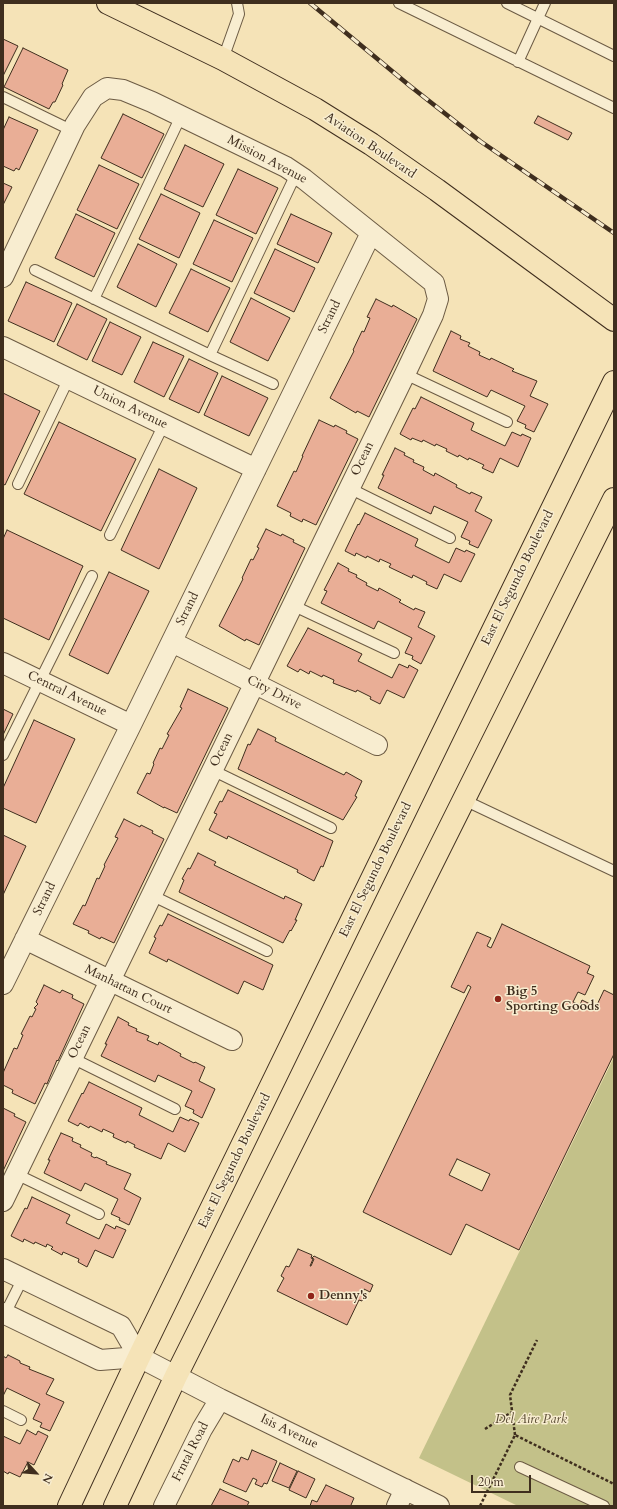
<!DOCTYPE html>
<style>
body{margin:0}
#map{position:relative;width:617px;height:1509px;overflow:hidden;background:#f5e3b7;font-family:Cardo,serif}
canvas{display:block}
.frame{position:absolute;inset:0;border:4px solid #3f2e1e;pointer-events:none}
.north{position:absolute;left:16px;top:1453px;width:40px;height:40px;-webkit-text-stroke:3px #f8edd0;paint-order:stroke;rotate:116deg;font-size:11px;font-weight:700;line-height:16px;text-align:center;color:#3f2e1e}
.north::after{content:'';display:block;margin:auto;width:14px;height:18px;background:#3f2e1e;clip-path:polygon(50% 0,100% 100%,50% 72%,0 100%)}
.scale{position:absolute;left:471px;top:1475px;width:60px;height:18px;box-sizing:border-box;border:2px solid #3f2e1e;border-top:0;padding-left:5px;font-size:12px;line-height:14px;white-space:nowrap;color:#3f2e1e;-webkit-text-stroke:3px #f8edd0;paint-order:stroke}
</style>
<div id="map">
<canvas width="617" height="1509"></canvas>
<div class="frame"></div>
<div class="north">N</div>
<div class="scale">20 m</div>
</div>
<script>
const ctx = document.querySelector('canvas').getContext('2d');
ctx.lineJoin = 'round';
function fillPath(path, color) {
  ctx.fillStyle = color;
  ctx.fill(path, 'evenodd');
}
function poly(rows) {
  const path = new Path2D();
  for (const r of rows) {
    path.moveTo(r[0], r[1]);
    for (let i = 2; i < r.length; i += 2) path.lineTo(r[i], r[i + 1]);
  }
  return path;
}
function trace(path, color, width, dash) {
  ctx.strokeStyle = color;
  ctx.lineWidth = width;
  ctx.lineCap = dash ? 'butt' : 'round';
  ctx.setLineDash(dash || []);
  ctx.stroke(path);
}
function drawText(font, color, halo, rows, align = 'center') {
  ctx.font = font + ' Cardo,serif';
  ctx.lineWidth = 3;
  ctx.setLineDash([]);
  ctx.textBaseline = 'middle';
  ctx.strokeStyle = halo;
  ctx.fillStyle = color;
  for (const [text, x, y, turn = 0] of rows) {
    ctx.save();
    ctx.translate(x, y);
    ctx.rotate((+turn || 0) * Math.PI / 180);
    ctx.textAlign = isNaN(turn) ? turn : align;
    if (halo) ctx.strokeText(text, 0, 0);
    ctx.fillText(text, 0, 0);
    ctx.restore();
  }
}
const green = poly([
 [614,1057,614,1506,518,1506,419,1458]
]);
const building = poly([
 [3,39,18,46,3,76,3,39],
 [23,48,68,70,62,84,63,85,55,102,53,102,49,109,4,87,23,48],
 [123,114,164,134,142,178,101,158,123,114],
 [538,116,572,133,568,140,534,123,538,116],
 [9,117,38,130,19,170,16,168,14,171,3,166,3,130,9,117],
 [185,145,224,164,203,207,164,189,185,145],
 [99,165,139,184,117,229,77,210,99,165],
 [238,169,278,188,256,234,216,215,238,169],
 [3,183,12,187,3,205,3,183],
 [161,194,200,213,179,258,139,239,161,194],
 [76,214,115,233,94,277,55,258,76,214],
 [291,214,332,233,318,263,277,244,291,214],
 [214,220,253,238,232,282,193,264,214,220],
 [138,244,177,264,156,307,117,287,138,244],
 [275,249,315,268,294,312,254,293,275,249],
 [191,269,230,288,208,332,169,313,191,269],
 [26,282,72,303,54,342,8,321,26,282],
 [251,298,290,318,268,361,230,342,251,298],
 [376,299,392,307,393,305,417,319,369,417,357,411,356,413,330,398,354,351,353,350,362,331,364,332,370,318,367,317,376,299],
 [77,304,107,319,87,360,57,345,77,304],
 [110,322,141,337,122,375,92,361,110,322],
 [451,331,461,336,460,339,470,343,468,346,480,352,479,355,490,360,491,358,514,369,512,371,537,381,530,396,548,404,534,432,525,428,526,425,517,421,525,406,491,390,487,397,433,371,451,331],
 [153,342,184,356,164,397,134,382,153,342],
 [189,359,218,373,199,413,169,399,189,359],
 [222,376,268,398,249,436,204,415,222,376],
 [3,393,40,411,5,485,3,484,3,393],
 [421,397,474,423,471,430,505,446,512,432,521,436,522,434,531,438,518,467,500,458,493,473,482,468,484,465,469,458,468,460,459,455,458,457,446,451,447,449,436,444,435,446,423,440,422,442,412,438,411,440,400,434,413,408,415,409,421,397],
 [319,420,334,427,335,425,347,431,346,433,358,439,316,525,303,519,302,522,290,516,291,513,277,506,294,471,296,472,303,456,302,456,319,420],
 [59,422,136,459,101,531,24,494,59,422],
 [395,448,405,453,404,455,414,460,413,462,424,467,423,470,434,476,435,473,457,485,456,487,470,494,471,492,482,497,475,511,492,520,478,548,469,544,470,541,461,537,468,522,434,506,431,514,378,488,384,475,382,475,395,448],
 [159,469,197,488,159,569,121,550,159,469],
 [365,513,418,539,415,546,449,563,456,548,465,552,466,550,475,554,461,582,444,574,437,589,426,584,427,582,413,575,412,578,389,567,391,564,380,559,379,562,367,556,366,558,356,553,355,556,345,551,358,524,359,525,365,513],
 [266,529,281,536,282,534,294,540,293,542,305,548,259,645,246,639,245,641,219,626,243,579,242,578,251,559,253,560,259,548,257,547,266,529],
 [7,530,83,566,49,640,3,618,3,539,7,530],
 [338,563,349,569,348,571,357,575,356,577,367,583,366,585,378,591,379,588,401,600,399,602,414,610,415,608,425,612,418,627,435,636,421,664,412,659,413,656,405,653,412,638,378,621,374,629,321,603,327,591,324,590,338,563],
 [109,572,149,591,108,674,69,655,109,572],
 [308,628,362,654,358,661,392,678,399,664,408,668,409,665,418,670,404,698,387,690,380,704,370,699,371,697,357,690,356,692,333,683,334,680,323,675,322,677,310,671,309,674,300,669,298,672,287,666,308,628],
 [188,689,228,708,177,813,164,807,164,808,137,793,147,773,150,774,154,764,153,763,160,748,162,749,169,735,167,734,182,708,180,707,188,689],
 [3,709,13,714,3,735,3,709],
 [34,720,75,739,36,823,3,808,3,788,34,720],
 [258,729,276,738,275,741,344,775,346,772,362,781,355,796,357,797,343,820,238,769,248,744,250,745,258,729],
 [228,790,333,841,323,867,321,866,314,881,297,872,298,870,228,836,227,839,209,830,217,814,214,813,220,801,222,802,228,790],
 [124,819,140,827,141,825,153,831,152,833,164,839,114,943,101,937,100,939,88,933,89,931,73,924,83,905,85,906,97,878,99,879,105,866,104,865,118,838,115,837,124,819],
 [3,835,26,846,3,895,3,835],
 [198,853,216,862,214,865,284,899,285,896,302,904,295,920,297,920,291,931,290,930,283,943,179,892,184,880,182,879,188,868,190,869,198,853],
 [168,914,273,965,263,990,244,981,238,994,168,959,167,962,149,953,156,938,154,937,160,925,162,926,168,914],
 [502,924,590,966,587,973,594,976,585,995,578,992,573,1002,580,1005,582,1000,596,1007,604,990,614,995,614,1054,519,1250,466,1224,451,1255,363,1212,471,987,468,985,464,993,451,987,477,932,491,938,487,946,491,948,502,924],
 [457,1159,490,1174,482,1191,449,1175,457,1159],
 [44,985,60,993,62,990,73,995,72,998,84,1004,58,1061,57,1060,47,1084,45,1083,35,1104,12,1093,13,1090,3,1085,3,1073,14,1048,17,1049,23,1035,21,1034,30,1016,32,1017,36,1009,34,1008,38,1004,36,1002,44,985],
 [118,1017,129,1023,128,1025,137,1029,136,1031,149,1036,147,1040,158,1045,159,1042,181,1054,180,1056,194,1063,195,1062,205,1067,199,1081,215,1089,202,1118,193,1113,194,1110,185,1106,192,1091,158,1075,155,1082,101,1056,107,1044,105,1044,118,1017],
 [89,1082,142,1108,139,1115,173,1132,180,1117,189,1121,190,1119,199,1123,185,1152,168,1143,161,1159,134,1147,135,1145,127,1141,126,1143,113,1137,114,1134,103,1129,102,1132,90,1126,89,1128,80,1123,78,1126,68,1121,82,1093,83,1094,89,1082],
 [3,1108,15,1114,14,1116,26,1122,3,1171,3,1108],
 [61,1133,73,1138,72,1141,81,1145,80,1147,92,1153,91,1156,95,1158,96,1157,107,1162,106,1164,131,1174,124,1189,141,1198,129,1225,119,1220,120,1218,111,1214,118,1199,85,1183,81,1191,44,1173,50,1160,48,1160,61,1133],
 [32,1197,70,1215,66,1223,99,1239,106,1224,115,1229,116,1226,126,1230,113,1258,95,1250,87,1267,78,1262,79,1259,63,1252,62,1255,51,1249,53,1247,47,1244,46,1247,35,1242,34,1244,24,1239,23,1242,11,1236,25,1208,27,1209,32,1197],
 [298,1249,312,1255,311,1258,313,1259,310,1266,311,1266,314,1259,312,1258,314,1256,373,1285,370,1292,364,1289,363,1293,365,1294,362,1301,359,1300,347,1325,277,1291,284,1278,281,1276,286,1266,289,1267,298,1249],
 [8,1355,20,1361,20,1363,30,1367,29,1369,54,1379,46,1394,64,1402,50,1431,40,1427,42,1423,33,1419,40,1404,7,1388,3,1396,3,1356,6,1358,8,1355],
 [27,1430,36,1435,38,1431,48,1436,34,1465,28,1462,20,1477,9,1472,8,1474,3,1471,3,1436,20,1444,27,1430],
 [252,1450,277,1461,267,1484,264,1483,262,1487,255,1484,257,1480,253,1478,246,1492,223,1482,233,1459,239,1462,241,1457,248,1460,252,1450],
 [280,1463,297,1471,289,1488,272,1481,280,1463],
 [298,1471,315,1479,306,1498,289,1490,298,1471],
 [326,1485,354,1498,351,1505,352,1506,310,1506,312,1500,317,1502,326,1485],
 [220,1489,249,1502,247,1506,211,1506,220,1489]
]);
const path = poly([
 [485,1429,512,1412],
 [515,1435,510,1395,537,1340],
 [480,1506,515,1435,614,1484]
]);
const service = poly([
 [399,3,614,108],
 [507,3,614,56],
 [223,59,239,14,237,3],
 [518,62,545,3],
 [3,97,73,131],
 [35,270,210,355,273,384],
 [94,299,181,116],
 [210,355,296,174],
 [405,374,507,422],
 [18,484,69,378],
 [349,488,450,538],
 [110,535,164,424],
 [292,605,394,653],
 [3,755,92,576],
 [212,770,331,828],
 [464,800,614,871],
 [151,895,267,951],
 [72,1058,175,1109],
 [16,1174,99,1214],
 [5,1314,23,1278],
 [3,1411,21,1420],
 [520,1467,604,1506]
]);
const minor = poly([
 [3,277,75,125,93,97,107,88,123,90,152,102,286,167,304,179,434,283,438,299,433,315,405,374,3,1201],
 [3,347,256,469],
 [172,642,377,745],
 [3,663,131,725],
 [25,939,232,1040],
 [3,984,131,725,371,233],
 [3,1269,121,1326,139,1357],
 [3,1313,100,1360,139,1357,220,1399,439,1506],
 [164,1506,202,1429,220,1399],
 [397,1506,405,1489]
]);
const primary = poly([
 [108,3,223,59,315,109,371,144,437,190,614,320],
 [69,1506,139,1357,614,382],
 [115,1506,176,1376,614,499]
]);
const rail = poly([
 [310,3,410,86,480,141,614,233]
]);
const markers = [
 [498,999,4,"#8f2418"],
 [311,1296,4,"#8f2418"]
];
const streetNames = [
 ["Aviation Boulevard",370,146,34],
 ["Mission Avenue",267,160,28],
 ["Strand",330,317,-64],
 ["Union Avenue",130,408,26],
 ["Ocean",363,459,-64],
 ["East El Segundo Boulevard",518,578,-64],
 ["Strand",188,609,-64],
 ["City Drive",274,693,27],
 ["Central Avenue",67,694,26],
 ["Ocean",222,750,-64],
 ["East El Segundo Boulevard",376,870,-64],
 ["Strand",45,899,-64],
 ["Manhattan Court",128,990,26],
 ["Ocean",80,1042,-64],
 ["East El Segundo Boulevard",235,1161,-64],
 ["Isis Avenue",289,1432,26],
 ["Frntal Road",191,1452,-63]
];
const poiNames = [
 ["Big 5",506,992],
 ["Sporting Goods",506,1007],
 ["Denny's",319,1296]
];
const parkNames = [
 ["Del Aire Park",531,1420]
];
fillPath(green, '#c3c189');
fillPath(building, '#e9ae96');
trace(building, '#3f2e1e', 1);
trace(service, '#6c5b44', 12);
trace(minor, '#6c5b44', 22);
trace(primary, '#3f2e1e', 24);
trace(path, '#3f2e1e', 2.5, [3, 2]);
trace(service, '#f8edd0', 10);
trace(minor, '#f8edd0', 20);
trace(primary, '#f5e3b7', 22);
trace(rail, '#3f2e1e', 4.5);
trace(rail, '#f8edd0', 3, [9]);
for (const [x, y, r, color] of markers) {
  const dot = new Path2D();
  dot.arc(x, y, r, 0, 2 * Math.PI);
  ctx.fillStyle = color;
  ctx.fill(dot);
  trace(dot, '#f8edd0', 1.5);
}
drawText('13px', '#3f2e1e', '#f8edd0', streetNames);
drawText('bold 13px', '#3f2e1e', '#f8edd0', poiNames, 'left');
drawText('italic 13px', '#594b33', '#f8edd0', parkNames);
</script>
